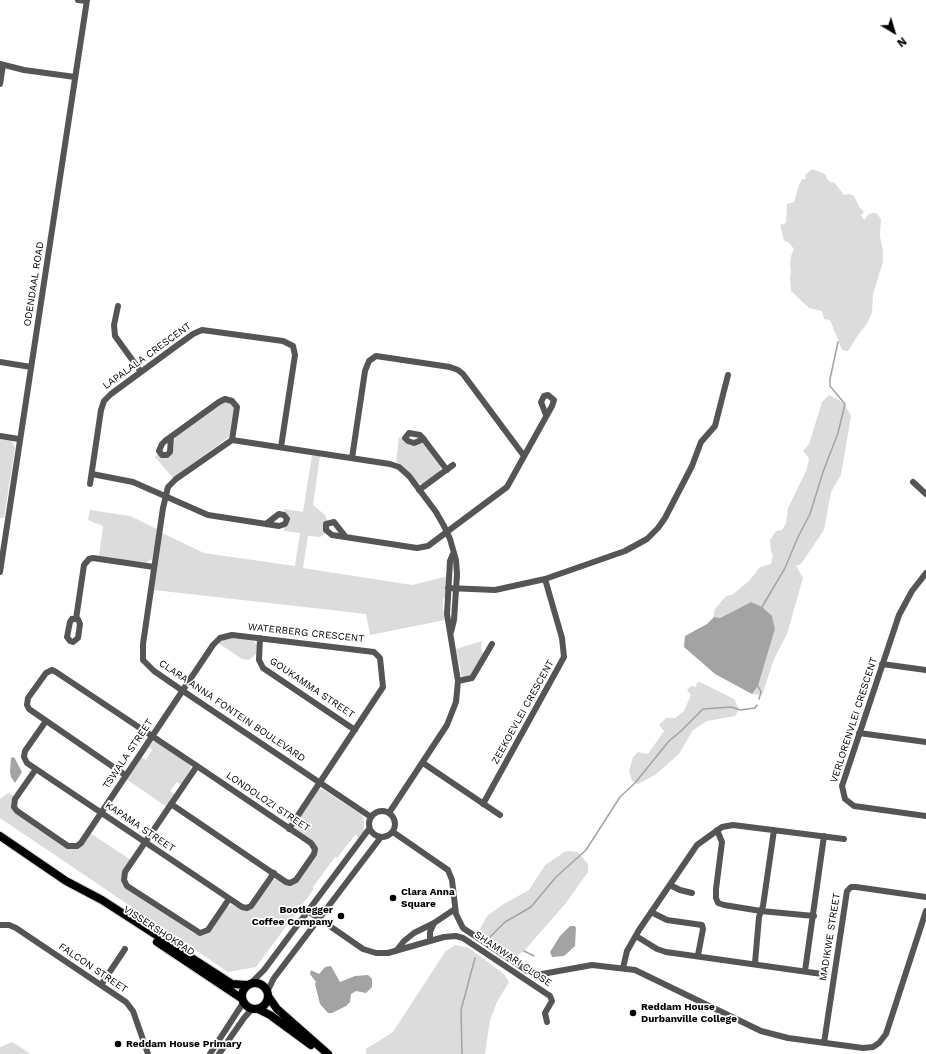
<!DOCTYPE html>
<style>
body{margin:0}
#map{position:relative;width:926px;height:1054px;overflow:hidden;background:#fff;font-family:"Work Sans",sans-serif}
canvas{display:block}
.north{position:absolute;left:874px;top:12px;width:40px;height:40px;-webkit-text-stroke:3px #fff;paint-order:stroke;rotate:142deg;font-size:11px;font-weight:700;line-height:16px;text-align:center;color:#000}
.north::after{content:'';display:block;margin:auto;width:14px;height:18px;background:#000;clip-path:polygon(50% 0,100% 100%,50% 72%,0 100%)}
</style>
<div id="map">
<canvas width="926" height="1054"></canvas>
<div class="north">N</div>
</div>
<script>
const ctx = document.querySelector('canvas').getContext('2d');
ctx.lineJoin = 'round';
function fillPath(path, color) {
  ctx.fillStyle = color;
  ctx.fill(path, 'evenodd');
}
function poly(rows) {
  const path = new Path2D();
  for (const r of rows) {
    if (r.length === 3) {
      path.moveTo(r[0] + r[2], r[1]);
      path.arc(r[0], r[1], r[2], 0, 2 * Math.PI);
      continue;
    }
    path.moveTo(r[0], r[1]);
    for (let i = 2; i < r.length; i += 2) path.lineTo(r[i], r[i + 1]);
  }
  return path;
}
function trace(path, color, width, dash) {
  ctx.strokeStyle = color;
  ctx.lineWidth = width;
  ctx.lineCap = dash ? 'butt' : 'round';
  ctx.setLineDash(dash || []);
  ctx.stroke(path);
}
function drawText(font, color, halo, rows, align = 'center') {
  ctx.font = font + ' "Work Sans",sans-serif';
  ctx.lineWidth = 3.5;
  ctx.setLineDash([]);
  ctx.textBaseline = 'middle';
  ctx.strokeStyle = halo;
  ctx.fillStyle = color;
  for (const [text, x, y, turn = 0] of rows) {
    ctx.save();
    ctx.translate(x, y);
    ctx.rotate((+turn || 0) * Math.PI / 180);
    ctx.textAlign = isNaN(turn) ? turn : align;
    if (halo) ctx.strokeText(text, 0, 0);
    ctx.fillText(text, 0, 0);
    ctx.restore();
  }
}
const green = poly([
 [812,169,825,174,828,180,832,183,834,182,844,195,849,194,854,196,860,208,864,212,861,215,864,220,869,214,874,213,878,214,881,220,880,236,883,251,883,262,873,294,872,313,866,325,858,335,848,351,842,350,830,320,824,319,822,311,809,308,791,291,790,277,791,271,790,265,791,256,794,249,788,242,784,241,780,225,786,223,787,204,794,202,799,185,802,179,806,179,805,175],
 [829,395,844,403,851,416,841,475,831,492,824,530,801,564,796,566,803,578,787,634,774,659,762,695,752,694,758,686,775,629,772,616,751,602,720,618,714,617,714,610,726,596,732,595,749,581,760,567,771,564,773,555,771,552,770,540,776,531,782,530,786,523,788,508,807,469,809,458,803,451,809,444,822,402],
 [223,402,229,402,234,408,229,437,173,478,155,457,158,454,173,451,175,437],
 [399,437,424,444,440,466,440,471,423,484,417,483,405,468,396,462],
 [0,439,12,441,15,448,4,518,0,518],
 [312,455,320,456,313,505,325,515,327,520,323,527,325,534,320,537,308,536,303,568,412,585,448,576,446,595,443,599,443,608,445,620,370,635,366,614,154,590,162,533,204,553,295,566,300,533,284,531,286,513,284,512,284,509,303,512],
 [90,510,130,516,157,529,152,559,146,563,99,556,103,526,88,520],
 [232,638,254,641,257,646,256,654,249,660,242,659,218,643,222,640],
 [482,641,481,647,483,654,470,676,462,677,456,649],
 [697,682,700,682,734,699,739,709,735,716,707,721,693,730,679,754,655,775,638,784,632,781,629,771,633,757,638,752,648,754,664,731,659,725,666,718,675,718,684,711,691,695,687,690,691,686,696,687],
 [153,742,157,742,189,764,191,768,181,785,177,782,170,791,175,795,167,807,126,779,141,757,146,760,152,750,148,747],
 [322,789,362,815,364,820,364,832,358,839,357,835,355,835,337,858,335,857,313,887,313,890,256,967,228,972,0,818,0,799,8,793,14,796,12,804,70,849,78,848,90,833,131,860,122,875,121,880,125,887,195,934,203,935,210,931,226,907,232,905,243,910,273,880,277,879,292,885,298,882,317,854,295,829,295,825,318,790],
 [566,851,578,852,588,864,588,872,566,903,524,951,514,957,479,931,487,916,502,905,529,890,545,865],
 [455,945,469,948,504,974,509,982,497,1002,490,1020,485,1054,366,1054,366,1049,393,1032,445,952],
 [12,1042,22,1048,30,1054,0,1054,0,1047]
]);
const water = poly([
 [751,602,762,607,772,616,775,629,758,686,752,694,715,674,684,647,685,636,707,624,714,617,720,618],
 [14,757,22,772,15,783,11,777,10,772,11,758],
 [570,926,575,926,576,928,575,946,564,956,552,957,550,952,560,936],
 [331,966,340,982,355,976,368,975,372,979,372,987,366,993,356,991,351,994,350,1002,346,1006,332,1013,328,1013,320,1004,315,984,316,982,310,974,311,970,319,974,325,967]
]);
const stream = poly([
 [762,607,785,568,798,537,810,514,823,472,838,433,845,404,830,386,830,379,838,342],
 [758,686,761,692,759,699],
 [487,940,505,922,531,907,556,877,586,850,620,797,635,783,669,741,681,731,703,709,731,707,740,710,755,708,757,705],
 [524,951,534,956],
 [462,1054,461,1010,475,958]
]);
const minor = poly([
 [78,0,87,1],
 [0,64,24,70,75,77],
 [0,84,3,65],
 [118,306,114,325,115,336,141,372],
 [0,362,31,367],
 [0,436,19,439],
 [171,437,170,452,167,455,162,455,159,451,162,444,165,441,219,402,225,399,232,401,237,407,232,440],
 [424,439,414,443,408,441,405,438,409,433,420,435,422,437,447,470],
 [352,458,365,371,369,361,376,356,450,367,458,370,463,374,524,456],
 [92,474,133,482,208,515,279,526,285,524,287,519,284,515,279,514,266,524],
 [913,482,926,494],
 [90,484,101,410,104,401,111,394,175,347,193,334,202,330,283,341,293,346,295,355,281,447],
 [419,490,453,465],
 [345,536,334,522,326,524,326,530,332,535,417,548,428,546,507,487,552,406,554,400,548,395,544,396,541,402,546,415],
 [0,572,87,0],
 [926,573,912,591,899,615,842,786,845,799,854,806,926,816],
 [448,588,495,590,545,579,625,551,647,539,658,528,665,518,692,466,701,442,715,426,728,375],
 [72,619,78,619,80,624,78,638,73,642,70,641,67,637,70,622,72,619],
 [76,619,84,565,89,559,93,558,154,567],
 [260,638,259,660,263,668,355,730],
 [882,664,926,670],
 [458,681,472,678,492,644],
 [46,721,25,751,24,757,27,763,242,907,247,908,251,906,274,873],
 [859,733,926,742],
 [423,763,500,815],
 [197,766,125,872,124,880,127,886,200,933,208,930,229,899],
 [36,769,15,799,14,807,17,811,68,846,77,846,81,843,213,645,220,638,232,635,374,652,380,658,383,687,289,829],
 [125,775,29,709,27,705,28,698,46,673,52,670,56,672,197,766,311,843,315,849,314,854,296,880,290,883,286,882,171,804],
 [483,804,564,657,562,638,545,579],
 [382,824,13],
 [389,813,447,725,456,702,458,681,447,614,450,561,453,554],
 [371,817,183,691,154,671,143,660,143,644,163,508,168,487,176,479,232,440,390,464,399,467,409,476,436,512,444,526,450,539,456,560,457,574,454,620,451,632],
 [717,830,722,842,716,889,716,898,718,903,724,905,761,911,814,916],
 [393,832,448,870,452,880,456,914,463,928,529,972,542,974,592,965,635,970,761,1031,788,1038,863,1048,873,1047,879,1043,886,1034,926,911],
 [670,885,680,890,692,893],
 [308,911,363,949,376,953,388,953,444,937,456,936,463,938,550,996,552,1001,545,1013,547,1022],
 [651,912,667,920,702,925,703,929,698,955],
 [0,925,9,925,16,928,126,1002,133,1011,148,1054],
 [636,936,657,949,666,952,822,974],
 [430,941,430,932,434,923,455,909],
 [396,951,404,941,414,933,434,923],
 [755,963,759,917,763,906,774,830],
 [623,968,627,951,639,930,697,845,722,827,733,825,844,839],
 [805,971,824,836],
 [251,983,264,970,369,829],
 [101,985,125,949],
 [267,992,274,978,381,837],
 [824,1043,847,891,851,887,856,887,926,897],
 [210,1054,243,1003],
 [219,1054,244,1018,252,1009]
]);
const major = poly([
 [0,836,66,881,102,900,232,984,247,985],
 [157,942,241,998],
 [255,996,13],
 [268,996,277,1009,328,1054],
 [258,1009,270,1015,311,1045]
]);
const markers = [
 [393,898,4,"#000"],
 [341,916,4,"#000"],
 [633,1013,4,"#000"],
 [118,1044,4,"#000"]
];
const streetNames = [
 ["ODENDAAL ROAD",34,284,-81],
 ["LAPALALA CRESCENT",147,356,-36],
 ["WATERBERG CRESCENT",306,633,6],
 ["GOUKAMMA STREET",312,688,34],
 ["CLARA ANNA FONTEIN BOULEVARD",232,711,34],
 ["ZEEKOEVLEI CRESCENT",523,712,-61],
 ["VERLORENVLEI CRESCENT",854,720,-72],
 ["TSWALA STREET",128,754,-56],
 ["LONDOLOZI STREET",268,802,34],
 ["KAPAMA STREET",140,827,34],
 ["VISSERSHOKPAD",159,931,33],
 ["MADIKWE STREET",830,937,-81],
 ["SHAMWARI CLOSE",513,959,34],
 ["FALCON STREET",93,968,34]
];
const poiNames = [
 ["Clara Anna",401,892],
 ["Square",401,904],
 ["Bootlegger",333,910,"right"],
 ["Coffee Company",333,922,"right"],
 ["Reddam House",641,1007],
 ["Durbanville College",641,1019],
 ["Reddam House Primary",126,1044]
];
fillPath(green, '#dcdcdc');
fillPath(water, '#a3a3a3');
trace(stream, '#a3a3a3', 1.5);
trace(major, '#dbdbdb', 10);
trace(minor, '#555', 6);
trace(major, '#000', 8);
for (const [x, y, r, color] of markers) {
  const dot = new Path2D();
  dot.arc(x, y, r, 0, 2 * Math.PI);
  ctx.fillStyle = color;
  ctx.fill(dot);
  trace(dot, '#fff', 1.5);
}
drawText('10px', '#000', '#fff', streetNames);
drawText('bold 10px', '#000', '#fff', poiNames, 'left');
</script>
